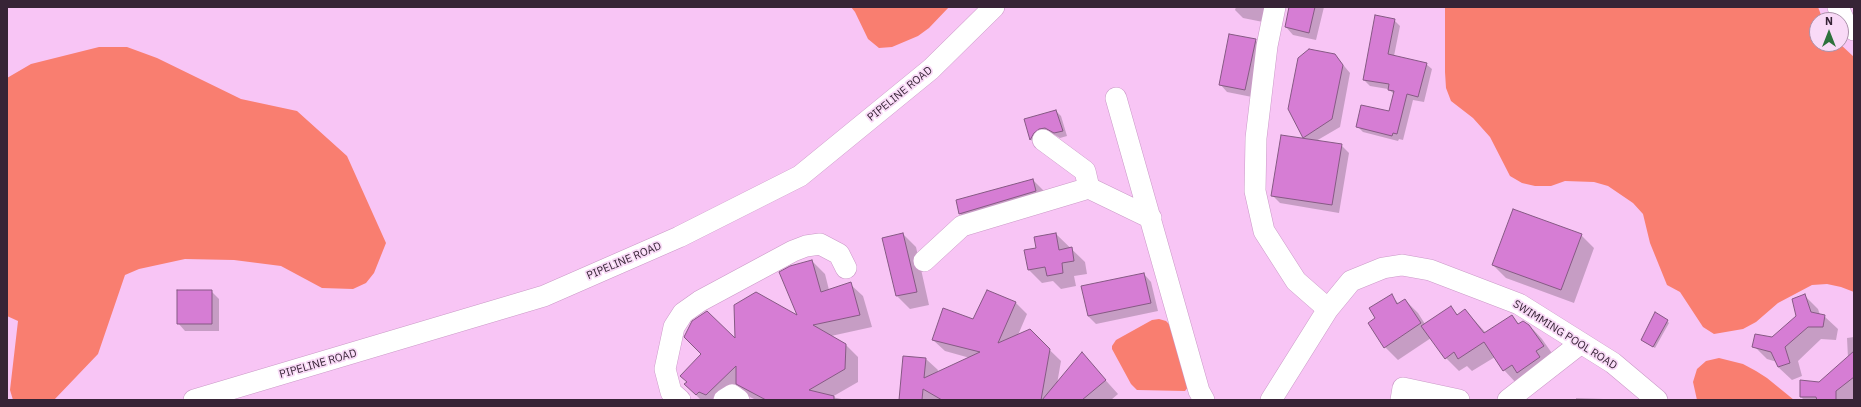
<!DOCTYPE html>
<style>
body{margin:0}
#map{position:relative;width:1861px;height:407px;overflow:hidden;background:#f8c5f5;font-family:"IBM Plex Sans",sans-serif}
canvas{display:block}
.frame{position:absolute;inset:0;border:8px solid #372436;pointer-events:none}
.north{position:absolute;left:1809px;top:12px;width:40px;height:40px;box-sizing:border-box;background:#f9daf7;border:1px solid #ab91aa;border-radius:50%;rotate:0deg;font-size:11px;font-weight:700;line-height:16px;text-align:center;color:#372436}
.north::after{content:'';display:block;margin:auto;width:14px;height:18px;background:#2e713c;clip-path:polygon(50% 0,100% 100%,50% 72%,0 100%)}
</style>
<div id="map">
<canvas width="1861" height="407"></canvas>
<div class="frame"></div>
<div class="north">N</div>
</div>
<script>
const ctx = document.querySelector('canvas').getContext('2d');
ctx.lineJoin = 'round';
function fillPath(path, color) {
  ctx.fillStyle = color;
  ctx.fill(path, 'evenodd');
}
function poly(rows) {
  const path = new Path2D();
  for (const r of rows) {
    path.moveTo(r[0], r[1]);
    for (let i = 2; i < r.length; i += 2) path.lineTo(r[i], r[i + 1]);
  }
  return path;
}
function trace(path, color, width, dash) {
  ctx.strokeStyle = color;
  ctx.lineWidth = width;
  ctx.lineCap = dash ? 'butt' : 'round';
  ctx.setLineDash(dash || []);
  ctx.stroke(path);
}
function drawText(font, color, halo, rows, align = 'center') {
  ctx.font = font + ' "IBM Plex Sans",sans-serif';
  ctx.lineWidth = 3.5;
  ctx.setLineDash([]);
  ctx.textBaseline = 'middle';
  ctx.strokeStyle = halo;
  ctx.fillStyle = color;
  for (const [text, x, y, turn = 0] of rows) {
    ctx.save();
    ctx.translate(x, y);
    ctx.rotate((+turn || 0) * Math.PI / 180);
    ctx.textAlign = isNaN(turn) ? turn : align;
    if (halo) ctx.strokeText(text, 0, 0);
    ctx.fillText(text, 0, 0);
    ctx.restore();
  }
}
const green = poly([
 [851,7,949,7,929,28,918,36,892,47,879,48,868,39,855,12],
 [1445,7,1818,7,1823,20,1817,20,1817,44,1840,44,1854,57,1854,292,1841,287,1827,284,1812,285,1778,303,1756,322,1743,329,1714,334,1703,327,1680,292,1667,285,1650,243,1643,214,1633,203,1608,186,1594,182,1565,181,1551,186,1535,186,1522,183,1510,176,1490,137,1473,118,1451,101,1446,88,1445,72],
 [99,47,127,47,157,58,241,99,297,111,347,156,386,243,374,273,366,283,353,289,322,288,281,266,234,260,185,259,139,269,125,275,98,354,54,400,13,400,10,390,18,321,7,316,7,78,31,64],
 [1159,319,1166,321,1172,327,1189,386,1185,391,1137,390,1131,384,1112,349,1112,346,1116,340,1152,320],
 [1719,358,1743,364,1756,371,1767,378,1794,400,1697,400,1693,382,1697,369,1706,361]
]);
const shadow = poly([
 [1236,7,1272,7,1268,23,1243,18,1235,10],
 [1290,7,1324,7,1316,40,1293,35,1286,27],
 [1376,16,1394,20,1400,26,1394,56,1426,64,1432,69,1424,102,1413,100,1403,140,1399,139,1398,141,1363,132,1357,126,1390,112,1394,94,1388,89,1370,86,1364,80],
 [1255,40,1263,48,1252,97,1227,92,1220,84],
 [1335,55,1350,73,1340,127,1316,141,1341,145,1349,153,1339,213,1280,203,1272,195,1306,140,1304,137],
 [1056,111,1061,116,1067,136,1060,138,1051,133,1035,144,1031,140,1025,120],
 [1033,180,1046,193,974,227,960,214,957,201],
 [903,234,916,247,929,305,910,309,897,296,884,238],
 [1056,234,1085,262,1087,274,1074,276,1076,286,1061,289,1053,281,1042,283,1029,270,1037,249],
 [1581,235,1594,248,1574,303,1506,278,1493,265],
 [812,261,825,274,829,290,850,284,863,296,872,327,831,336,845,344,858,357,858,382,832,397,846,400,756,400,750,397,740,387,726,400,701,400,685,384,703,354,685,336,693,322,736,340,799,318],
 [1144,274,1151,282,1158,311,1096,324,1088,316],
 [211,291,219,299,219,331,185,331,178,323],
 [987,292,1016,303,1027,314,1018,335,1029,330,1061,361,1057,384,1082,354,1118,394,1111,400,900,400,926,359,938,370,937,373,970,358,945,351,933,340,974,321],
 [1391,296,1399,304,1405,300,1418,313,1425,324,1451,308,1458,315,1465,310,1486,333,1512,316,1519,324,1529,325,1542,339,1556,359,1517,384,1504,370,1495,357,1472,371,1467,366,1459,371,1446,358,1431,338,1398,360,1385,347,1377,318],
 [1805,296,1818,309,1820,315,1824,316,1838,329,1836,340,1821,339,1798,361,1802,376,1792,380,1778,367,1777,362,1767,359,1754,346,1772,338,1797,317],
 [1667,321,1669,323,1655,348,1644,342],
 [1854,337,1854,400,1804,400,1801,397,1820,383,1848,358,1847,338],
 [1576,398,1604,399,1604,400,1576,400]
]);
const building = poly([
 [1289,7,1315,7,1309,33,1285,27,1289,7],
 [1375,15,1395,19,1388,54,1427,63,1418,97,1407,94,1397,134,1393,133,1392,136,1356,127,1361,105,1389,111,1394,91,1388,90,1389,84,1363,80,1375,15],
 [1229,34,1256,39,1245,90,1219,85,1229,34],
 [1309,49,1335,54,1343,65,1332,119,1303,138,1288,109,1298,58,1309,49],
 [1056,110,1063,131,1054,133,1045,128,1039,129,1034,133,1030,140,1024,119,1056,110],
 [1281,135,1342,144,1332,205,1271,196,1281,135],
 [1033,179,1036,191,959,214,956,200,1033,179],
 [1513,209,1582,234,1561,290,1492,265,1513,209],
 [903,233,917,292,896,296,882,238,903,233],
 [1056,233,1059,250,1072,247,1074,261,1062,263,1063,273,1047,276,1045,267,1028,270,1024,250,1036,248,1034,237,1056,233],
 [812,260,821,292,851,282,860,315,813,325,846,344,845,369,809,390,834,396,834,400,766,400,736,384,736,366,706,395,699,392,696,395,684,384,687,382,680,376,701,354,684,337,692,321,707,311,735,338,734,305,756,292,797,315,779,272,790,266,812,260],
 [1144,273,1151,303,1088,316,1081,286,1144,273],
 [177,290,212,290,212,324,177,324,177,290],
 [987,290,1016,302,998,343,1030,329,1050,349,1041,400,942,400,923,389,922,400,899,400,903,356,926,358,924,378,980,352,932,340,943,308,973,319,987,290],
 [1392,294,1397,304,1405,299,1421,323,1384,348,1368,323,1375,318,1369,308,1392,294],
 [1805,294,1811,312,1825,315,1823,327,1808,327,1785,347,1790,363,1778,367,1771,352,1752,347,1755,334,1772,337,1796,316,1792,299,1805,294],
 [1451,306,1457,315,1465,309,1484,333,1512,315,1518,324,1523,321,1529,325,1544,346,1536,351,1540,357,1517,373,1512,365,1503,371,1484,342,1458,359,1454,352,1445,359,1421,326,1451,306],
 [1655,312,1668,320,1653,347,1641,340,1655,312],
 [1854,351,1854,377,1836,391,1836,400,1817,400,1816,397,1800,397,1800,380,1819,382,1854,351],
 [1082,352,1106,380,1082,400,1042,400,1082,352]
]);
const minor = poly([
 [1275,7,1267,46,1256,138,1255,191,1264,231,1296,281,1328,309],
 [1838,7,1845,23,1854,30],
 [1116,98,1199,391,1204,400],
 [1043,140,1085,171,1089,188,1151,218],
 [924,261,962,226,1089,188],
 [194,400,544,296,679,237,800,176,931,69,994,7],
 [680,400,671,392,665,369,674,327,683,313,700,301,793,251,806,246,820,244,839,254,846,268],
 [724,400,732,395,739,400],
 [1271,400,1328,309,1351,281,1383,268,1402,265,1430,270,1519,304,1613,363,1657,400],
 [1401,400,1403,388,1459,400],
 [1508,400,1581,343]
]);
const streetNames = [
 ["PIPELINE ROAD",900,94,-39],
 ["PIPELINE ROAD",624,261,-23],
 ["SWIMMING POOL ROAD",1565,335,32],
 ["PIPELINE ROAD",318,364,-16]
];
fillPath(green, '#f97e70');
fillPath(shadow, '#0003');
fillPath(building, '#d67dd4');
trace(building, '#855983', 1);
trace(minor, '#ca99c7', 22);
trace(minor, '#fff', 21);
drawText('11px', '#372436', '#f9daf7', streetNames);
</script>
